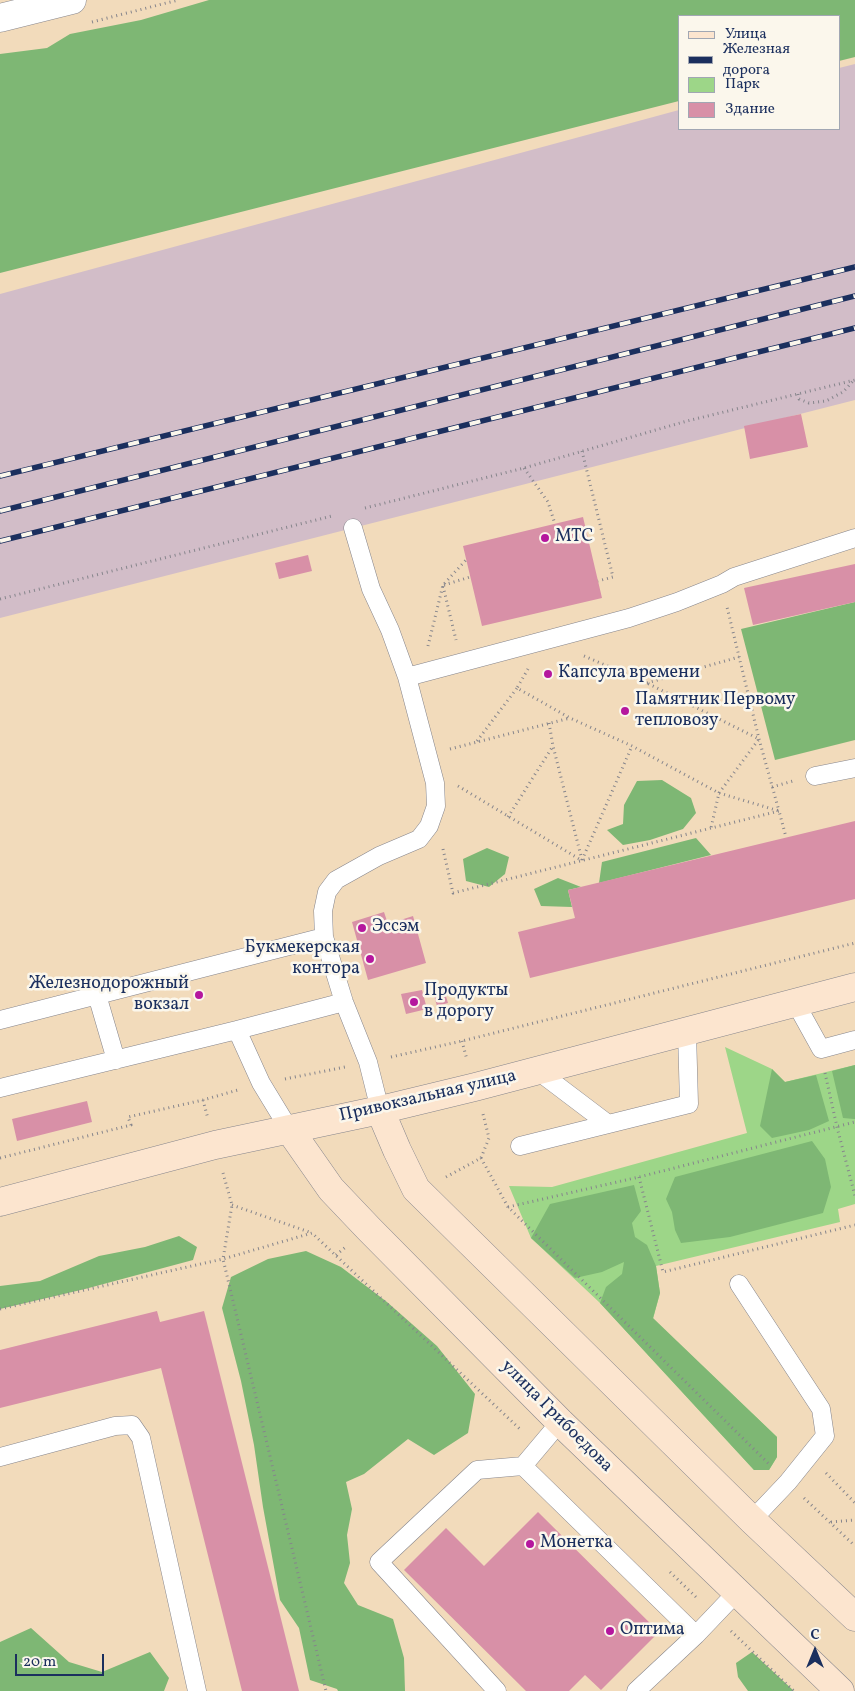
<!DOCTYPE html>
<meta charset="utf-8">
<style>
body{margin:0}
#map{position:relative;width:855px;height:1691px;overflow:hidden;background:#f2dbbb;font-family:Vollkorn,serif}
canvas{display:block}
.legend{position:absolute;left:678px;top:15px;width:162px;height:115px;box-sizing:border-box;background:#fbf7ec;border:1px solid #a1a7b3;margin:0;padding:6px 9px;list-style:none;font-size:15px;color:#1b2f5e}
.legend li{display:flex;align-items:center;gap:10px;height:25px}
.legend b{width:25px;border:1px solid #a1a7b3}
.north{position:absolute;left:790px;top:1626px;width:50px;height:50px;-webkit-text-stroke:4px #fbf7ec;paint-order:stroke;rotate:0deg;font-size:14px;font-weight:700;line-height:20px;text-align:center;color:#1b2f5e}
.north::after{content:'';display:block;margin:auto;width:18px;height:22px;background:#1b2f5e;clip-path:polygon(50% 0,100% 100%,50% 72%,0 100%)}
.scale{position:absolute;left:15px;top:1654px;width:89px;height:22px;box-sizing:border-box;border:2px solid #1b2f5e;border-top:0;padding-left:6px;font-size:15px;line-height:18px;white-space:nowrap;color:#1b2f5e;-webkit-text-stroke:4px #fbf7ec;paint-order:stroke}
</style>
<div id="map">
<canvas width="855" height="1691"></canvas>
<ul class="legend">
<li><b style="height:6px;background:#fce5cf"></b>Улица</li>
<li><b style="height:6px;background:#1b2f5e"></b>Железная дорога</li>
<li><b style="height:14px;background:#9dd688"></b>Парк</li>
<li><b style="height:14px;background:#d890a7"></b>Здание</li>
</ul>
<div class="north">С</div>
<div class="scale">20 m</div>
</div>
<script>
const ctx = document.querySelector('canvas').getContext('2d');
ctx.lineJoin = 'round';
function fillPath(path, color) {
  ctx.fillStyle = color;
  ctx.fill(path, 'evenodd');
}
function poly(rows) {
  const path = new Path2D();
  for (const r of rows) {
    path.moveTo(r[0], r[1]);
    for (let i = 2; i < r.length; i += 2) path.lineTo(r[i], r[i + 1]);
  }
  return path;
}
function trace(path, color, width, dash) {
  ctx.strokeStyle = color;
  ctx.lineWidth = width;
  ctx.lineCap = dash ? 'butt' : 'round';
  ctx.setLineDash(dash || []);
  ctx.stroke(path);
}
function drawText(font, color, halo, rows, align = 'center') {
  ctx.font = font + ' Vollkorn,serif';
  ctx.lineWidth = 5;
  ctx.setLineDash([]);
  ctx.textBaseline = 'middle';
  ctx.strokeStyle = halo;
  ctx.fillStyle = color;
  for (const [text, x, y, turn = 0] of rows) {
    ctx.save();
    ctx.translate(x, y);
    ctx.rotate((+turn || 0) * Math.PI / 180);
    ctx.textAlign = isNaN(turn) ? turn : align;
    if (halo) ctx.strokeText(text, 0, 0);
    ctx.fillText(text, 0, 0);
    ctx.restore();
  }
}
const industrial = poly([
 [855,64,855,400,0,618,0,294,679,110,679,129,839,129,839,68]
]);
const green = poly([
 [725,1047,772,1069,785,1082,855,1065,855,1204,838,1209,840,1222,656,1266,660,1293,653,1319,777,1437,777,1457,769,1470,754,1470,600,1303,531,1238,509,1186,552,1187,747,1133]
]);
const forest = poly([
 [209,0,855,0,855,57,839,61,839,16,679,16,679,101,0,273,0,54,47,48,70,34,141,20],
 [855,602,855,740,775,760,741,629],
 [662,780,691,798,696,813,683,829,650,840,623,845,607,830,623,824,624,805,637,781],
 [696,838,711,855,599,883,602,862],
 [487,848,509,857,505,874,489,887,466,881,463,859],
 [558,878,581,887,568,890,572,907,541,906,534,889],
 [855,1065,855,1119,854,1119,843,1118,832,1071],
 [772,1069,785,1082,816,1075,829,1121,809,1130,772,1138,760,1126],
 [812,1141,825,1159,831,1187,823,1213,730,1237,681,1243,675,1230,672,1212,666,1199,675,1177],
 [634,1185,641,1211,632,1223,635,1237,647,1245,656,1266,660,1293,653,1318,777,1437,777,1457,769,1470,754,1470,600,1303,606,1287,622,1274,624,1262,602,1272,575,1278,531,1238,550,1204],
 [179,1236,197,1247,193,1260,85,1289,0,1309,0,1286,40,1281,99,1256,145,1247],
 [306,1251,341,1267,387,1302,437,1346,475,1394,468,1433,434,1455,408,1439,364,1474,346,1482,352,1509,347,1535,350,1563,344,1583,358,1605,393,1619,404,1658,405,1691,338,1691,337,1689,310,1680,299,1628,280,1600,263,1507,254,1445,241,1381,222,1308,231,1277,268,1259],
 [31,1628,69,1662,102,1672,150,1652,169,1678,164,1691,0,1691,0,1642],
 [752,1652,794,1691,748,1691,738,1677,736,1663]
]);
const building = poly([
 [801,414,808,447,750,459,744,426],
 [583,517,602,598,482,626,463,546],
 [308,555,312,571,279,579,275,563],
 [855,564,855,602,753,625,744,588],
 [855,821,855,899,530,978,518,932,575,918,568,890],
 [384,912,388,924,413,916,426,963,368,980,352,922],
 [422,990,427,1009,406,1014,401,994],
 [444,990,448,1003,437,1006,433,992],
 [87,1101,92,1122,17,1141,12,1119],
 [157,1311,160,1322,204,1311,299,1691,242,1691,161,1368,0,1408,0,1350],
 [538,1512,659,1632,601,1690,585,1675,569,1691,526,1691,404,1570,446,1528,484,1566]
]);
const path = poly([
 [92,22,178,0],
 [798,394,799,399,809,403,826,401,843,392,854,380],
 [582,451,613,577,598,581],
 [524,468,548,502,555,524],
 [365,508,524,468,687,421,855,380],
 [444,585,470,577],
 [443,586,456,640],
 [0,599,332,516],
 [428,646,443,585,466,560],
 [584,656,647,683,759,739,719,793,711,828],
 [528,669,517,688,570,718,632,746,719,793,779,811,786,837],
 [647,683,739,657],
 [549,723,553,746,582,860],
 [477,741,517,688],
 [450,749,570,718],
 [458,786,581,860],
 [772,787,793,781],
 [508,817,553,746],
 [443,849,453,893,779,811,759,739,727,607],
 [582,860,632,746],
 [462,1041,467,1060],
 [391,1057,462,1041,855,943],
 [825,1073,837,1127,855,1196],
 [285,1079,345,1067],
 [203,1100,208,1119],
 [0,1158,131,1125,128,1117,203,1100,238,1090],
 [481,1158,508,1207,771,1466],
 [223,1173,232,1205,223,1259,326,1691],
 [446,1177,481,1158,489,1138,483,1114],
 [639,1177,663,1272,855,1225],
 [232,1205,312,1233],
 [508,1207,639,1177,855,1122],
 [336,1255,347,1246],
 [0,1309,223,1259,312,1233,522,1431],
 [826,1473,855,1503],
 [804,1498,855,1546],
 [831,1522,855,1520],
 [670,1572,698,1599],
 [731,1631,794,1691]
]);
const lane = poly([
 [407,677,629,618,677,602,722,584,734,577,855,538],
 [815,776,855,768],
 [324,937,323,911,327,892,336,880,379,856,419,839,429,826,436,806,435,783,407,677,390,630,371,589,353,528],
 [97,995,116,1060],
 [795,1002,821,1049,855,1040],
 [0,1020,324,937,344,1002,368,1062,380,1110],
 [237,1030,344,1002],
 [538,1071,608,1124],
 [0,1088,237,1030,261,1083,289,1129],
 [520,1146,689,1104,687,1032],
 [739,1284,821,1409,825,1436,788,1482,752,1520],
 [0,1457,115,1426,132,1425,141,1438,197,1691],
 [523,1466,696,1635],
 [497,1691,379,1562,477,1470,523,1466,560,1422],
 [636,1691,696,1635,736,1593]
]);
const street = poly([
 [0,18,72,0]
]);
const secondary = poly([
 [380,1110,397,1150,416,1189,752,1520,855,1617],
 [289,1129,331,1189,369,1229,560,1422,840,1691],
 [0,1202,215,1145,380,1110,475,1087,855,987]
]);
const rail = poly([
 [0,476,855,267],
 [0,511,855,296],
 [0,541,855,328]
]);
const markers = [
 [545,538,5,"#b5179e"],
 [548,674,5,"#b5179e"],
 [625,711,5,"#b5179e"],
 [362,928,5,"#b5179e"],
 [370,959,5,"#b5179e"],
 [199,995,5,"#b5179e"],
 [414,1002,5,"#b5179e"],
 [530,1544,5,"#b5179e"],
 [610,1631,5,"#b5179e"]
];
const poiNames = [
 ["МТС",555,538],
 ["Капсула времени",558,674],
 ["Памятник Первому",635,701],
 ["тепловозу",635,722],
 ["Эссэм",372,928],
 ["Букмекерская",360,949,"right"],
 ["контора",360,970,"right"],
 ["Железнодорожный",189,985,"right"],
 ["вокзал",189,1006,"right"],
 ["Продукты",424,992],
 ["в дорогу",424,1013],
 ["Монетка",540,1544],
 ["Оптима",620,1631]
];
const streetNames = [
 ["Привокзальная улица",428,1097,-13],
 ["улица Грибоедова",556,1417,45]
];
fillPath(industrial, '#d2bdc8');
fillPath(green, '#9dd688');
fillPath(forest, '#7eb774');
fillPath(building, '#d890a7');
trace(lane, '#86858c', 19);
trace(street, '#86858c', 29);
trace(secondary, '#86858c', 29);
trace(path, '#86858c', 3, [1, 4]);
trace(lane, '#fff', 18);
trace(street, '#fff', 28);
trace(secondary, '#fce5cf', 28);
trace(rail, '#1b2f5e', 5.5);
trace(rail, '#fbf7ec', 4, [11]);
for (const [x, y, r, color] of markers) {
  const dot = new Path2D();
  dot.arc(x, y, r, 0, 2 * Math.PI);
  ctx.fillStyle = color;
  ctx.fill(dot);
  trace(dot, '#fbf7ec', 2);
}
drawText('18px', '#1b2f5e', '#fbf7ec', poiNames, 'left');
drawText('18px', '#1b2f5e', '#fbf7ec', streetNames);
</script>
